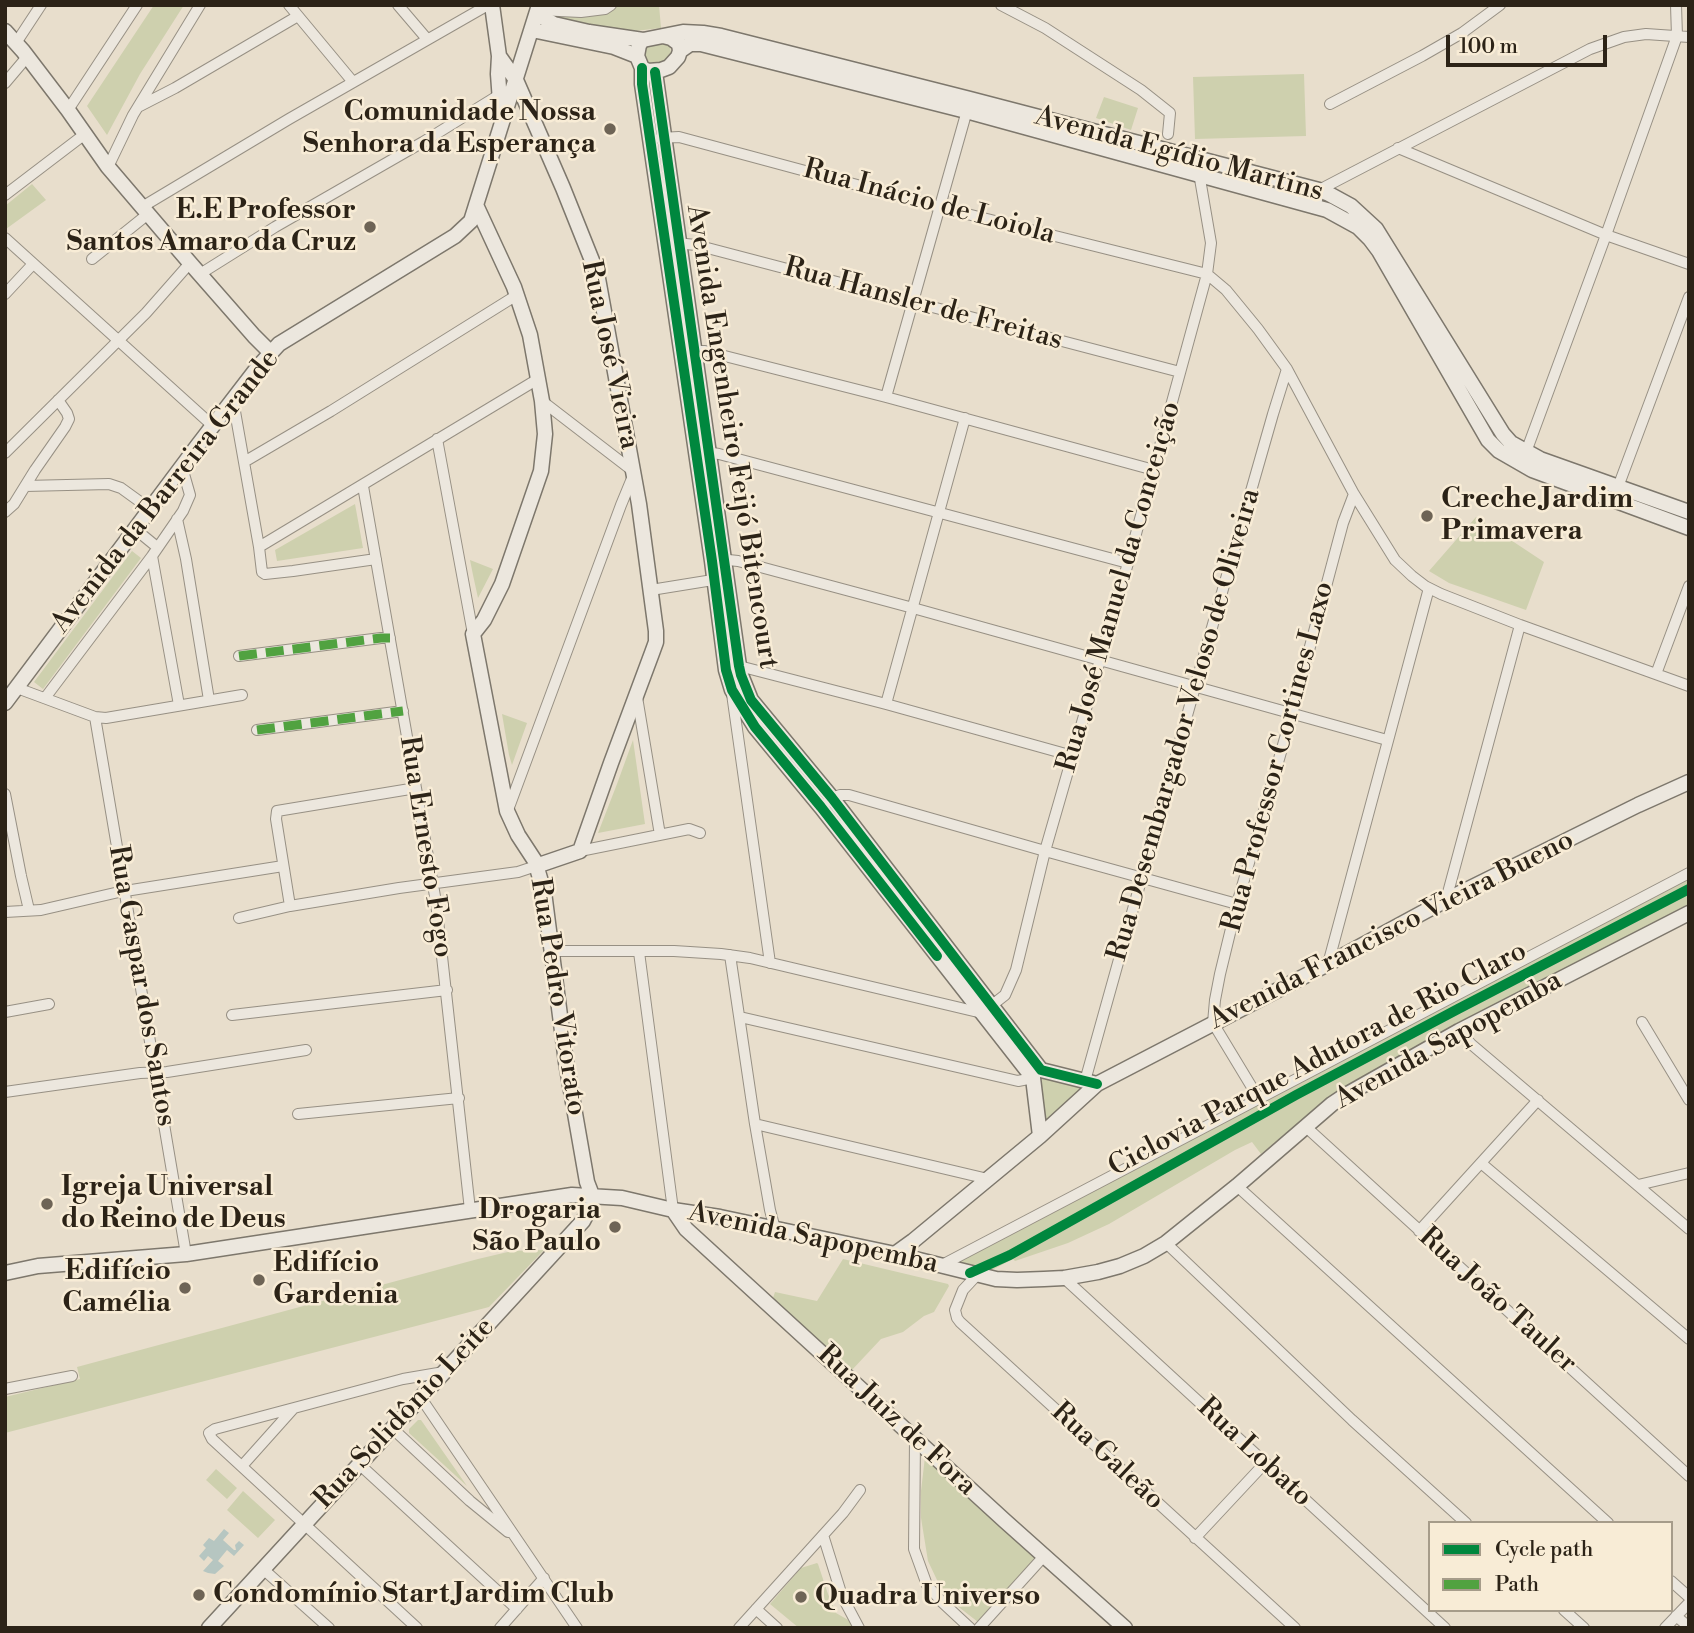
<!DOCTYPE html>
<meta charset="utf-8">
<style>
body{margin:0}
#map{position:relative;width:1694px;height:1633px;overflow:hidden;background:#e8decc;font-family:"Libre Bodoni",serif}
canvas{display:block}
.frame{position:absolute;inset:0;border:7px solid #2c2317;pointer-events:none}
.legend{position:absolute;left:1428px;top:1521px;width:245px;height:91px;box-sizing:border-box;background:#f8ecd6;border:2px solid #a69c8a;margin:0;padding:9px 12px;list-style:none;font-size:21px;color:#2c2317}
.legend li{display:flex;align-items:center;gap:14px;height:35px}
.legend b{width:35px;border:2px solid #a69c8a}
.scale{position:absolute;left:1446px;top:35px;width:161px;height:32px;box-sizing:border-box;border:4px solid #2c2317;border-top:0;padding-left:9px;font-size:21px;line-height:24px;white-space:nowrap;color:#2c2317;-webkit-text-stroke:5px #f8ecd6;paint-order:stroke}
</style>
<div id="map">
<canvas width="1694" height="1633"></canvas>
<div class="frame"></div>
<ul class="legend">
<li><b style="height:9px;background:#00873e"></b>Cycle path</li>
<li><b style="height:9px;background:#51a240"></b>Path</li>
</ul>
<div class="scale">100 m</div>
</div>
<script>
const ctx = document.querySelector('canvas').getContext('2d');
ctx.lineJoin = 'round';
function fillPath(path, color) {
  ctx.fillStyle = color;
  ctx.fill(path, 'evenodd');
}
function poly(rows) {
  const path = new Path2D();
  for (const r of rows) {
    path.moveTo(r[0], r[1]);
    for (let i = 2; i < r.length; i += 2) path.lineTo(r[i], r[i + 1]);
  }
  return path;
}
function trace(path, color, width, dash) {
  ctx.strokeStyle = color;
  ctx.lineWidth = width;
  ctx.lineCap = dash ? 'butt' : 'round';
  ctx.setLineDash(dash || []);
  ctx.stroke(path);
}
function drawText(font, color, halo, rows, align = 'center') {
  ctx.font = font + ' "Libre Bodoni",serif';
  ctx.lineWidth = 5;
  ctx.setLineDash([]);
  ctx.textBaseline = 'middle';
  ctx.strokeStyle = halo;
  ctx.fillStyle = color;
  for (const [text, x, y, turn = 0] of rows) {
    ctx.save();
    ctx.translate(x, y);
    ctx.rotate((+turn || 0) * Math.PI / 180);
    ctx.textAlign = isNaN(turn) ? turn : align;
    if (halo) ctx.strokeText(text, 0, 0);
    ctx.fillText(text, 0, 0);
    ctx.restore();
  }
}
const green = poly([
 [154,5,184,5,140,74,107,135,87,106],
 [547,5,566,5,570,7,583,8,593,5,659,5,661,28,635,31,588,25,559,19,546,14],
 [660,43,668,45,670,47,671,53,668,59,662,63,650,65,647,63,643,55,646,46],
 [1304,74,1306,136,1195,139,1193,77],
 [1104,97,1138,108,1131,130,1096,118],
 [32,184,46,200,6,229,5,206],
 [355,504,363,548,277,561,275,550],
 [1476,517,1544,562,1526,610,1449,583,1429,571],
 [132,551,141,558,43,689,34,682],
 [470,560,493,569,478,598,473,575],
 [502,714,527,723,512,765,509,755],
 [633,740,645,824,598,833,617,784],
 [1689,877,1689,913,1316,1108,1261,1154,1252,1142,1235,1150,1109,1224,1068,1243,1015,1261,1013,1259,990,1271,952,1261],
 [1041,1070,1097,1084,1040,1136,1033,1078],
 [544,1250,489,1307,5,1433,5,1397,80,1379,77,1367,478,1259,512,1251],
 [843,1259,948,1284,949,1286,934,1312,924,1316,903,1332,881,1339,851,1371,773,1298,775,1292,817,1301],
 [418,1420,421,1420,467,1486,409,1433,409,1429],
 [925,1457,1039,1554,978,1622,951,1601,937,1580,928,1561,921,1518,921,1491],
 [216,1469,237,1488,227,1499,206,1480],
 [243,1491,275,1520,258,1538,227,1510],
 [817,1563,818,1564,828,1594,836,1613,857,1625,857,1628,799,1628,770,1604,801,1568]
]);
const water = poly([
 [224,1529,229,1533,223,1540,234,1550,236,1550,235,1545,239,1541,244,1545,234,1556,227,1550,218,1561,224,1566,215,1574,208,1573,203,1571,213,1560,208,1556,204,1561,199,1556,206,1548,203,1545,209,1538,214,1541]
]);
const street = poly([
 [289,5,353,82],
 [398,5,427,39],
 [1001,5,1045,28,1141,90,1170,113,1168,134],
 [538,10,581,12,605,9,611,5],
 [16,43,41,5],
 [5,83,27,57],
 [1330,104,1422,56,1462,33,1500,5],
 [138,107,175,88,298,16],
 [68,110,137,5],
 [660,138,679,137,939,207,1207,274,1226,290,1258,329,1287,369,1354,494,1395,560,1412,576,1425,586,1441,594,1520,625,1689,686],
 [1398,148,1606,235,1689,264],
 [108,167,133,115,200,5],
 [5,195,85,134],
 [1316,205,1319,190,1590,49,1624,37,1646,34,1689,37],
 [142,207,289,119,488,5],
 [5,238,213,426],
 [676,243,696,245,1180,372],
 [92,259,148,214],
 [200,274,275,227,423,142,499,95],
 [5,294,33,264],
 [690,351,705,351,886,397,1154,470],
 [886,397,968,107],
 [233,400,259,547,262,572,265,574,293,571,376,559],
 [542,401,633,471],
 [437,439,473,634],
 [706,452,719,454,1128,563],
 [1526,452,1606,235,1677,36,1676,5],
 [5,453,146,313,190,263],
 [244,462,331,411,517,295],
 [25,486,109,484,121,488,150,509],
 [363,486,436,902,470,1210],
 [1618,487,1689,297],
 [5,512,14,504,35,470,65,427,69,419,67,413,58,400],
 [177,519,186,559,209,700],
 [135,529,157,547],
 [259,547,538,379],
 [152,556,179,705],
 [719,559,738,561,913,608,1387,740],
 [651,590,719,579],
 [239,656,381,638,390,638],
 [739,666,886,704,1073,756],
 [1656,674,1689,586],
 [17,688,95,717,106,718,242,695],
 [732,694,770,963],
 [637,697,660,835],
 [45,698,152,556,183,511,190,495,182,467],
 [886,704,965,418],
 [95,717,186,1254],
 [257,730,403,711],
 [5,794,21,876,29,910],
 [828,802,832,798,840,795,849,795,1045,851,1237,904],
 [508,810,621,505,633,476],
 [580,851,689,829,700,833],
 [1446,900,1520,625],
 [290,906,276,819,277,811,416,788],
 [5,912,41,910,119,892,283,866],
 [239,918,290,906,399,888,518,872,536,866],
 [552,951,674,951,721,954,750,958,982,1013,1005,995,1016,970,1045,851,1128,563,1207,274,1211,243,1199,173],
 [639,952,673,1210],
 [730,955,755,1124,770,1210,775,1229],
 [1328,964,1429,588],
 [5,1012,49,1004],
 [232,1015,447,990],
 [740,1017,1018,1081,1033,1078,1035,1075],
 [1642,1022,1689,1100],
 [1459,1031,1471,1044,1689,1229],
 [1085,1081,1195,687,1273,414,1287,369],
 [5,1092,140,1073,167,1072,306,1050],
 [1259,1099,1213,1023,1215,1000,1220,974,1237,904,1292,714,1343,523,1354,494],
 [298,1114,459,1098],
 [755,1124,988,1179],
 [1306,1127,1689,1476],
 [1481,1163,1689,1339],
 [1638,1185,1689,1173],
 [1237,1186,1608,1523],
 [1419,1231,1538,1100],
 [1166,1243,1352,1420,1466,1523],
 [942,1265,1689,873],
 [977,1275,963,1290,955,1310,957,1318,960,1322,1295,1628],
 [1064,1278,1445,1628],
 [5,1389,72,1376],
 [421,1398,577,1628],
 [392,1428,470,1501,508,1532],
 [915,1439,914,1549,927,1585,942,1602,970,1628],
 [359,1464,517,1609],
 [242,1466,293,1409],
 [823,1535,842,1596,859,1628],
 [1195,1538,1265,1463],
 [263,1569,329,1628],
 [1671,1581,1689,1597],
 [756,1609,777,1628],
 [1564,1610,1584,1628],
 [1676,1616,1689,1627],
 [417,1628,212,1439,209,1433,215,1429,403,1379,444,1372],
 [500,1628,544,1578],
 [739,1628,843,1513,860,1490],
 [979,1628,1045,1555],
 [1665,1628,1689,1603]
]);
const secondary = poly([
 [492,5,499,56,498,74,501,115],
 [538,10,542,17,554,24,589,32,643,40],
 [532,30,614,47,637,56],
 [5,31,23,51,68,110,108,167,190,263,254,336,271,353],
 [663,36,683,32,703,33,721,36,970,99,1319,190,1329,194,1351,206,1376,229,1503,434,1511,443,1540,459,1689,512],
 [663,36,671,38,679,44,680,51,678,57,669,67,661,70,648,71,642,68,637,56,639,45,643,40,663,36],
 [680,51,690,44,701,44,966,111,1327,210,1358,227,1370,239,1379,251,1488,440,1499,451,1532,470,1689,528],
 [499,56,516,80,563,188,597,273,639,504,656,631,656,642,652,653,611,763,580,851,536,866],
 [642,68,642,84,712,561,726,670,732,690,755,727,821,807,1033,1078,1040,1136],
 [655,72,739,666,741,675,751,700,832,798,1041,1070,1097,1084],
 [5,703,198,445,258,367,279,344,455,236,471,221,539,5],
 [673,1210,686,1229,1005,1521,1125,1628],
 [895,1254,913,1241,1040,1136,1097,1084,1324,966,1446,900,1638,805,1689,782],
 [5,1273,38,1266,186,1254,572,1195,622,1198,673,1210,720,1217,895,1254,996,1279,1017,1280,1044,1279,1064,1278,1098,1272,1120,1266,1144,1256,1166,1243,1237,1186,1332,1104,1344,1096,1459,1031,1689,913],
 [209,1628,583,1221,591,1206,592,1195,587,1182,566,1062,544,892,535,861,518,835,507,811,473,634,484,620,502,584,541,471,545,434,542,401,530,335,514,287,476,205]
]);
const quiet = poly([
 [239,656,381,638,390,638],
 [257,730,403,711]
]);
const cycleway = poly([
 [642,68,642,84,712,561,726,670,732,690,755,727,821,807,937,956],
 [655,72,739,666,741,675,751,700,832,798,1041,1070,1097,1084],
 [970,1273,1010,1255,1296,1095,1458,1009,1689,889]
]);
const markers = [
 [610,129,7,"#6e6456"],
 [370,227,7,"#6e6456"],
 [1427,516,7,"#6e6456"],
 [47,1204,7,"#6e6456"],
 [615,1227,7,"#6e6456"],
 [259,1280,7,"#6e6456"],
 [185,1288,7,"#6e6456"],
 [199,1595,7,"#6e6456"],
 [801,1597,7,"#6e6456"]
];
const poiNames = [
 ["Comunidade Nossa",596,113,"right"],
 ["Senhora da Esperança",596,145,"right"],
 ["E.E Professor",356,211,"right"],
 ["Santos Amaro da Cruz",356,243,"right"],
 ["Creche Jardim",1441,500],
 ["Primavera",1441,532],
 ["Igreja Universal",61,1188],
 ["do Reino de Deus",61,1220],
 ["Drogaria",601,1211,"right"],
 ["São Paulo",601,1243,"right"],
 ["Edifício",273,1264],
 ["Gardenia",273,1296],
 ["Edifício",171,1272,"right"],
 ["Camélia",171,1304,"right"],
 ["Condomínio Start Jardim Club",213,1595],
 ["Quadra Universo",815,1597]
];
const streetNames = [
 ["Avenida Egídio Martins",1179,155,15],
 ["Rua Inácio de Loiola",929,203,15],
 ["Rua Hansler de Freitas",923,305,15],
 ["Rua José Vieira",609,355,78],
 ["Avenida Engenheiro Feijó Bitencourt",731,437,81],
 ["Avenida da Barreira Grande",166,492,-52],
 ["Rua José Manuel da Conceição",1120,587,-74],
 ["Rua Desembargador Veloso de Oliveira",1185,725,-74],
 ["Rua Professor Cortines Laxo",1279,757,-75],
 ["Rua Ernesto Fogo",425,847,81],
 ["Avenida Francisco Vieira Bueno",1392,931,-27],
 ["Rua Gaspar dos Santos",141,986,80],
 ["Rua Pedro Vitorato",557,997,81],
 ["Avenida Sapopemba",1449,1041,-29],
 ["Ciclovia Parque Adutora de Rio Claro",1318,1060,-28],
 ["Avenida Sapopemba",813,1239,12],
 ["Rua João Tauler",1497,1301,42],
 ["Rua Solidônio Leite",405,1414,-47],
 ["Rua Juiz de Fora",896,1421,43],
 ["Rua Lobato",1254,1453,43],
 ["Rua Galeão",1107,1457,43]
];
fillPath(green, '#ced0ae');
fillPath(water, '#b6c6c1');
trace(street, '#979084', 12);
trace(secondary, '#7d776c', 17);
trace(street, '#ece7de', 10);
trace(secondary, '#ece7de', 14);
trace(quiet, '#51a240', 9, [18, 9]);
trace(cycleway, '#00873e', 10);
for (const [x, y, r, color] of markers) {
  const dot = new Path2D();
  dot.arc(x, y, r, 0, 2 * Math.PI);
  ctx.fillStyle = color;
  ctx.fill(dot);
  trace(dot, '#f8ecd6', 2.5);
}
drawText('bold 28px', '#2c2317', '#f8ecd6', poiNames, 'left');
drawText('28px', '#2c2317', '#f8ecd6', streetNames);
</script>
